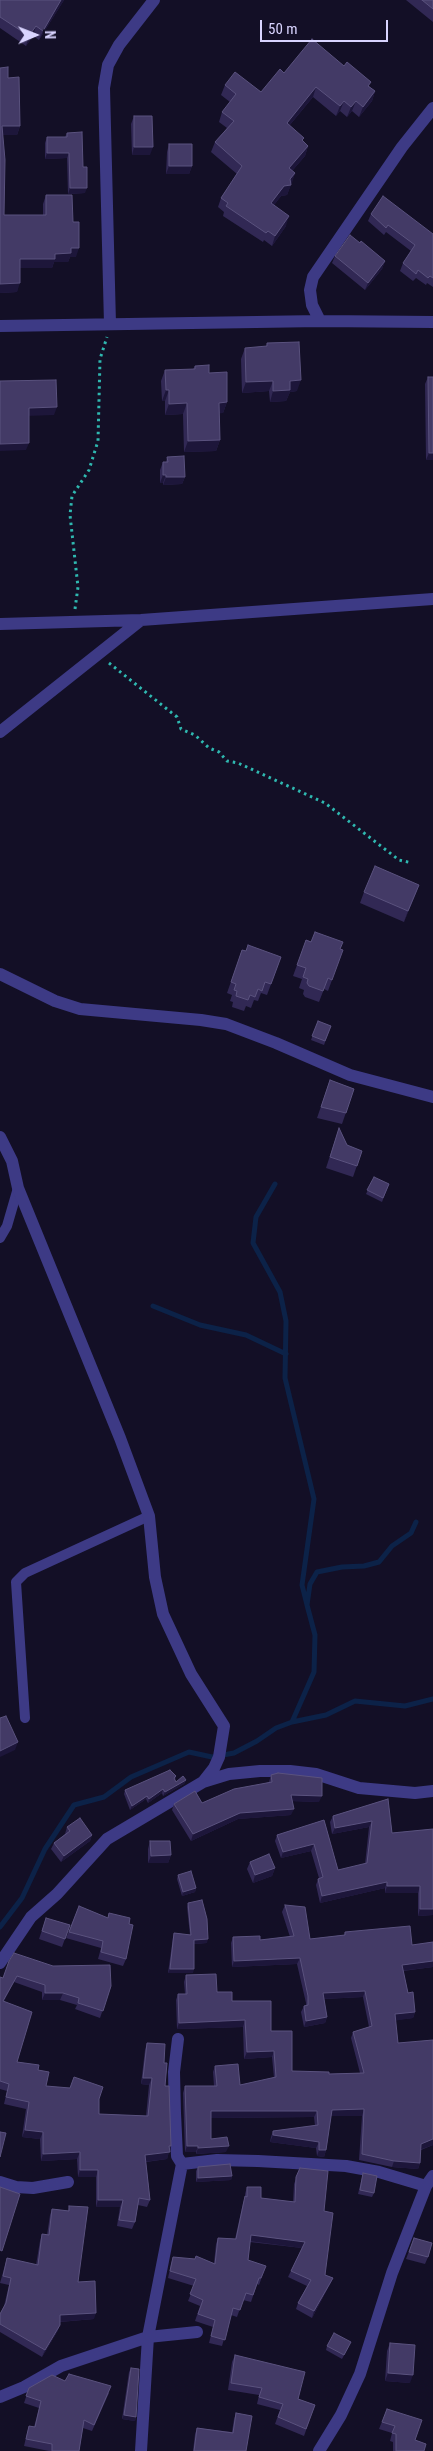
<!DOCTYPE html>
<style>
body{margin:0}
#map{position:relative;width:433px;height:2451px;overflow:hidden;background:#130f26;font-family:"Roboto Condensed",sans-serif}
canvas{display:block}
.north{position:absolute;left:10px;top:10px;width:50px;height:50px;-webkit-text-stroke:4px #130f26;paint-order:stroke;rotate:89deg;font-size:14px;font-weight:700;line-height:20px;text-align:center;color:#d9d4ff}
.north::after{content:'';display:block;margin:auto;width:18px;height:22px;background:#d9d4ff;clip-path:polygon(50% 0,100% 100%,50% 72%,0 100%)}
.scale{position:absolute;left:260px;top:20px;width:128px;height:22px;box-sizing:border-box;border:2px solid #d9d4ff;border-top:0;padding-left:6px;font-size:15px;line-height:18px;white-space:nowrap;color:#d9d4ff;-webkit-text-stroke:4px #130f26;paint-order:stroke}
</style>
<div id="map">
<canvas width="433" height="2451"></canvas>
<div class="north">N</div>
<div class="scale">50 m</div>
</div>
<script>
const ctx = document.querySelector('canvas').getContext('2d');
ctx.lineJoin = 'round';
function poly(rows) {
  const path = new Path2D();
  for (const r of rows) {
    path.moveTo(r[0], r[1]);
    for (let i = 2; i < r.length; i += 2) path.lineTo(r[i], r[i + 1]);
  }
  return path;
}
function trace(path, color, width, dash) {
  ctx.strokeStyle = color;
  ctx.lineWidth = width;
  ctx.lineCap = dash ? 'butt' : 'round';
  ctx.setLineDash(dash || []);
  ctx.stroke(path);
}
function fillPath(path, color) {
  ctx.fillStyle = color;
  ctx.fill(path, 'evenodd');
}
const stream = poly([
 [275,1184,256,1217,253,1243,280,1292,286,1321,285,1378,314,1499,302,1585,307,1605],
 [153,1306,200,1325,246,1335,286,1354],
 [292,1722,314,1672,315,1635,307,1605,310,1584,317,1572,342,1567,364,1566,379,1562,392,1546,411,1533,416,1522],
 [0,1927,22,1898,45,1849,74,1805,104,1797,131,1777,189,1752,212,1757,234,1753,257,1741,276,1728,292,1722,326,1715,355,1701,405,1706,433,1699]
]);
const path = poly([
 [75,609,78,587,70,515,72,496,89,470,98,441,100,359,107,337],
 [109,663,177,717,181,729,195,735,209,748,219,752,227,761,238,763,325,803,399,860,412,863]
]);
const service = poly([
 [0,1238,7,1226,18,1188],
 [25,1718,16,1582,25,1573,149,1516]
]);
const minor = poly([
 [320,321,312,305,310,290,313,277,402,147,433,108],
 [110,324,104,88,108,65,119,45,154,0],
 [0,326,320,321,433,322],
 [0,624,141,620,433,599],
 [0,732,141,620],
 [0,974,55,1001,80,1009,201,1020,226,1024,276,1043,350,1075,433,1097],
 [0,1137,12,1161,18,1188,120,1438,149,1516,155,1577,163,1614,191,1674,224,1726,219,1757,214,1768,203,1782],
 [0,1963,31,1917,57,1894,107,1839,203,1782,229,1774,260,1771,290,1771,316,1774,359,1788,415,1793,433,1791],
 [182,2164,217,2160,258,2161,346,2166,379,2172,426,2186],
 [0,2182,16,2187,33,2188,68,2182],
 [0,2397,24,2387,61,2366,148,2337,197,2332],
 [141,2451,148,2337,182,2164,177,2156,175,2113,174,2072,178,2039],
 [319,2451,341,2415,360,2374,392,2273,426,2186,433,2176]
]);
const wall = poly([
 [0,0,64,0,39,40,33,36,26,46,0,28],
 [406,0,433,0,433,22],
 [0,68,8,78,20,126,17,135,3,135,4,215,43,215,43,204,46,195,73,222,76,257,70,257,68,262,54,262,52,268,20,268,17,292,0,293],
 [284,73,369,86,375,91,372,101,359,117,352,111,347,117,340,111,336,116,313,97,289,126,303,141,308,146,305,156,292,171,295,173,287,195,281,196,274,205,286,226,272,246,264,240,263,242,223,216,224,212,218,207,221,198,237,174,211,152,215,142,227,128,219,122,222,112,230,102,221,95,225,85,261,92],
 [134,116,150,155,132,155,131,124],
 [67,133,83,167,85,193,68,194,67,158,45,159,45,143,47,137,65,137],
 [169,144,192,166,189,174,166,174,167,152],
 [371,214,433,234,433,287,427,283,426,285,416,278,413,281,400,271,403,263,411,251,386,232,384,235,368,221],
 [360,243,385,261,382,269,365,290,332,263,335,256],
 [267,343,297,391,290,392,286,401,270,402,269,391,242,393,241,359,245,348,266,347],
 [195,366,209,373,227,402,223,413,219,413,220,440,216,451,184,452,183,414,165,415,165,401,162,401,161,381,165,370,193,369],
 [428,377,433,460,426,460,425,384],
 [167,457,185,477,182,484,163,485,163,483,160,483,160,470,163,462,166,462],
 [419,885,404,922,360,903,364,892],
 [306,940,340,949,332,980,328,991,324,989,319,1002,305,997,303,994,304,990,299,988,302,979,293,976],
 [242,950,281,957,267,995,261,993,258,1001,254,1000,251,1008,246,1006,244,1011,232,1007,233,1002,230,1001,232,995,227,993],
 [318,1021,331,1026,324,1045,311,1040],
 [330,1080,354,1089,342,1124,317,1118],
 [339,1128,347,1145,362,1151,353,1177,326,1168],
 [374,1177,389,1184,382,1202,366,1194],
 [271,1775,319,1802,292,1801,291,1815,238,1819,191,1841,172,1810,174,1804,202,1803,269,1782],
 [176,1776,175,1780,176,1782,186,1780,184,1784,163,1796,162,1793,148,1803,146,1799,130,1810,124,1794,125,1790],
 [388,1799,392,1833,433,1829,433,1915,418,1916,418,1893,385,1893,385,1888,320,1903,316,1885,318,1879,319,1878,311,1851,281,1858,275,1841,277,1835,324,1820,338,1870,365,1864,369,1827,332,1834,330,1822,333,1816],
 [67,1827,92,1835,90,1841,61,1862,51,1849,54,1843,65,1834],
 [150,1841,171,1855,168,1863,148,1863,148,1849],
 [250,1862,275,1868,272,1876,253,1883,247,1869],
 [178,1875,196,1888,195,1892,182,1896,177,1879],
 [188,1903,207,1943,194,1944,193,1973,168,1973,173,1937,174,1933,190,1935,187,1907],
 [285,1905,310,1939,344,1935,345,1932,412,1945,433,1942,433,1967,403,1971,408,1993,415,2012,413,2018,395,2020,398,2043,433,2145,421,2150,420,2163,418,2169,392,2167,359,2160,362,2116,331,2116,326,2150,324,2157,317,2156,316,2148,270,2142,271,2137,273,2131,315,2126,314,2117,211,2118,211,2139,226,2152,196,2154,196,2152,185,2152,183,2093,185,2086,214,2086,213,2072,215,2066,240,2085,274,2078,272,2057,244,2059,243,2027,177,2029,176,2000,178,1994,185,1994,184,1982,186,1975,232,2001,271,2031,292,2071,329,2074,360,2073,351,2038,353,2032,369,2027,363,1997,324,1999,327,2017,325,2023,304,2027,301,2012,304,2006,306,2005,306,2003,297,1964,232,1967,231,1943,233,1937,260,1940,290,1937,282,1912],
 [79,1906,108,1918,109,1913,129,1924,126,1959,123,1966,98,1959,101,1948,66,1938],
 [46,1918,70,1925,62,1947,39,1939],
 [9,1961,111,1986,100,2018,75,2009,77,2005,60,2000,42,2000,42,1992,14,1982,4,2001,17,2062,38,2070,46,2086,99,2099,99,2114,146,2116,149,2085,141,2084,145,2050,147,2043,164,2063,169,2151,167,2159,146,2162,150,2200,147,2207,138,2205,135,2222,132,2229,117,2226,120,2207,96,2207,96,2177,78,2177,77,2159,41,2161,40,2139,22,2137,26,2109,4,2104,7,2091,0,2089,0,1977,3,1978],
 [198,2167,232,2176,231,2180,196,2182,196,2171],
 [300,2168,324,2211,325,2275,333,2278,330,2284,312,2318,296,2309,298,2303,307,2286,288,2277,302,2248,250,2242,248,2260,266,2266,259,2285,257,2284,251,2302,243,2300,237,2317,231,2315,222,2346,209,2343,213,2327,195,2321,200,2306,188,2301,194,2286,168,2278,171,2264,173,2257,214,2263,216,2244,218,2238,235,2239,243,2203,245,2197,245,2194,247,2187,261,2198,293,2202,294,2184],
 [363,2173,374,2193,372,2197,358,2194],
 [69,2206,78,2282,94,2319,60,2322,60,2325,57,2332,42,2357,0,2332,0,2314,4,2306,9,2285,0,2283,7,2258,36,2265,40,2241,42,2234,47,2235,50,2215,52,2209,68,2211],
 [414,2238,428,2257,425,2264,406,2259],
 [390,2343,410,2383,385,2381,387,2351],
 [327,2346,349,2346,342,2359,326,2350],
 [235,2355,298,2399,315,2405,304,2436,275,2424,280,2410,257,2404,259,2395,228,2390,232,2362],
 [131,2368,136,2417,135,2421,122,2419,129,2372],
 [65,2381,109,2393,92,2431,83,2428,79,2451,49,2451,24,2446,27,2433,29,2426,34,2427,39,2408,24,2403,29,2388],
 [387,2409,415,2440,424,2451,393,2451,393,2442,390,2441,392,2433,379,2429],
 [236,2413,246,2451,193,2451,195,2434,197,2428,232,2432,234,2419]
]);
const shadedWall = poly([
 [61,0,64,0,39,40,43,31],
 [36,26,33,36,26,46,29,36],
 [316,87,313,97,283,133,287,123],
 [375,91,372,101,359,117,363,107],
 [344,101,340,111,336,116,340,106],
 [356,101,352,111,347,117,351,107],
 [2,126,20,126,17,135,0,135],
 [308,146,305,156,286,178,289,168],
 [134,147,153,147,150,155,132,155],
 [47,153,69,153,67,158,45,159],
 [169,166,192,166,189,174,166,174],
 [295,173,292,183,289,186,291,185,287,195,281,196,268,213,271,203],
 [70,188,87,188,85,193,68,194],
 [289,216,286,226,272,246,275,236],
 [71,248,79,248,76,257,70,257,68,262,54,262,52,268,17,268,20,259,55,254],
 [385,261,382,269,365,290,368,283],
 [20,283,17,292,0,293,0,284],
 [301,380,297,391,290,392,286,401,270,402,273,391,290,381],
 [273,381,269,391,242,393,246,382],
 [166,390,169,390,165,401,162,401],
 [227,402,223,413,215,414,219,403],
 [187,403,183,414,165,415,169,404],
 [57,407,54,415,26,416,29,408],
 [220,440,216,451,184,452,188,441],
 [29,443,26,450,0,451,0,444],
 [429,453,433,453,433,460,426,460],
 [163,475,166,475,163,483,160,483],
 [166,477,185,477,182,484,163,485],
 [419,885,415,896,404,922,408,911],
 [18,1742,15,1750,0,1757,0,1751],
 [186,1780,184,1784,163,1796,165,1792],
 [163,1789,162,1793,148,1803,149,1799],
 [291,1795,322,1796,319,1802,288,1801],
 [147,1796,146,1799,130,1810,132,1806],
 [294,1809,291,1815,238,1819,191,1841,193,1834,240,1813],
 [372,1821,369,1827,332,1834,335,1828],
 [92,1835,90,1841,61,1862,64,1856],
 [314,1844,311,1851,281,1858,283,1852],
 [171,1855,168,1863,148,1863,151,1856],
 [275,1868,272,1876,253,1883,255,1875],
 [387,1882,385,1888,320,1903,322,1896],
 [387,1886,420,1886,418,1893,385,1893],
 [196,1888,195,1892,182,1896,183,1892],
 [420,1909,433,1909,433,1915,418,1916],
 [208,1939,207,1943,192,1944,194,1940],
 [300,1958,297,1964,232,1967,234,1961],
 [433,1961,433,1967,400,1971,402,1965],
 [170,1969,194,1969,193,1973,168,1973],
 [17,1976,14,1982,1,2007,3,2001],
 [365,1991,363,1997,321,1999,323,1993],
 [45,1993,63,1993,60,2000,42,2000],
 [415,2012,413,2018,393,2021,395,2014],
 [327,2017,325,2023,304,2027,306,2021],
 [245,2020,243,2027,177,2029,179,2023],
 [274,2051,272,2057,244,2059,247,2052],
 [143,2078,152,2078,149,2085,141,2084],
 [364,2109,362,2116,330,2116,332,2110],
 [211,2111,317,2111,314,2117,208,2118],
 [25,2130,43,2132,40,2139,22,2137],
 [273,2135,319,2142,316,2148,270,2142],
 [433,2139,433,2145,419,2150,421,2144],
 [169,2146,171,2146,167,2159,143,2162,145,2155],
 [187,2146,198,2146,196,2152,185,2152],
 [229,2146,226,2152,196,2154,198,2148],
 [319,2150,326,2150,324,2157,317,2156],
 [80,2152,77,2159,41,2161,43,2154],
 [394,2161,420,2163,418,2169,392,2167],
 [80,2170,98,2170,96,2177,78,2177],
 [232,2176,231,2180,196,2182,198,2178],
 [98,2200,123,2200,120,2207,96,2207],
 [251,2235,305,2242,302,2248,249,2241],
 [333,2278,330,2284,312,2318,314,2311],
 [96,2313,94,2319,57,2322,60,2315],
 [60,2325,57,2332,42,2357,45,2350],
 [388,2373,413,2375,410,2383,385,2381],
 [124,2415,136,2417,135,2421,122,2419]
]);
const building = poly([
 [0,0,61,0,43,31,36,26,29,36,0,17,0,0],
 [422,0,433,0,433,9,422,0],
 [312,39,344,66,347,62,371,82,368,86,375,91,363,107,356,101,351,107,344,101,340,106,316,87,287,123,304,138,302,140,308,146,289,168,295,173,290,179,291,185,284,186,271,203,289,216,275,236,268,231,266,233,226,206,228,203,221,198,242,166,215,142,234,121,222,112,236,94,225,85,235,72,261,92,280,69,284,73,312,39],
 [8,67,8,78,19,77,20,126,2,126,5,160,4,215,46,215,46,195,72,195,73,222,79,222,79,248,71,248,71,253,55,254,55,259,20,259,20,283,0,284,0,68,8,67],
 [134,116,152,116,153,147,134,147,134,116],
 [82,132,83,167,87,167,87,188,70,188,69,153,47,153,47,137,67,137,67,133,82,132],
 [169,144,192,144,192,166,169,166,169,144],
 [383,196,433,234,433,278,430,276,428,278,418,270,416,274,403,263,415,245,388,225,386,228,371,214,383,196],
 [350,235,360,243,361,241,385,261,368,283,335,256,350,235],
 [299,342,301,380,290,381,290,390,273,391,273,381,246,382,245,348,267,346,267,343,299,342],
 [209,365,209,373,227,372,227,402,219,403,220,440,188,441,187,403,169,404,169,390,166,390,165,370,195,369,195,366,209,365],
 [428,377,433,377,433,453,429,453,428,377],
 [56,380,57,407,29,408,29,443,0,444,0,381,56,380],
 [184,456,185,477,166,477,166,475,163,475,163,462,168,462,167,457,184,456],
 [375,866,419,885,408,911,364,892,375,866],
 [315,932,343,942,340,949,343,950,332,980,328,978,323,991,309,986,307,983,308,979,303,977,306,968,297,965,306,940,311,942,315,932],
 [248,945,281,957,271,984,265,982,262,991,258,989,255,997,250,995,248,1000,236,996,237,991,234,990,236,984,231,982,242,950,246,951,248,945],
 [318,1021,331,1026,325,1041,312,1036,318,1021],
 [330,1080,354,1089,346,1113,321,1107,330,1080],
 [339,1128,347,1145,362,1151,357,1166,330,1157,339,1128],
 [374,1177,389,1184,383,1198,367,1190,374,1177],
 [6,1716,18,1742,0,1751,0,1718,6,1716],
 [170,1770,176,1776,174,1778,176,1782,183,1776,186,1780,165,1792,163,1789,149,1799,147,1796,132,1806,125,1790,170,1770],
 [278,1773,322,1778,322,1796,291,1795,294,1809,240,1813,193,1834,174,1804,195,1791,202,1803,234,1789,272,1782,271,1775,278,1773],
 [388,1799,392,1833,433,1829,433,1909,420,1909,420,1886,387,1886,387,1882,322,1896,318,1879,323,1877,314,1844,283,1852,277,1835,324,1820,338,1870,367,1863,372,1821,335,1828,333,1816,388,1799],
 [80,1818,92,1835,64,1856,54,1843,70,1831,67,1827,80,1818],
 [150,1841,170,1841,171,1855,151,1856,150,1841],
 [269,1854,275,1868,255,1875,250,1862,269,1854],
 [191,1871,196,1888,183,1892,178,1875,191,1871],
 [202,1900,207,1919,208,1939,194,1940,194,1969,170,1969,174,1933,191,1935,188,1903,202,1900],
 [285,1905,305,1907,310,1939,345,1935,345,1932,410,1926,412,1945,433,1942,433,1961,402,1965,408,1993,413,1992,415,2012,395,2014,398,2043,433,2040,433,2139,421,2144,420,2163,394,2161,362,2154,364,2109,332,2110,326,2150,319,2150,319,2142,273,2135,273,2131,318,2125,317,2111,211,2111,211,2139,227,2137,229,2146,198,2148,198,2146,187,2146,185,2086,217,2086,215,2066,238,2064,240,2085,276,2077,274,2051,247,2052,245,2020,179,2023,178,1994,187,1994,186,1975,216,1974,217,1992,232,1992,232,2001,271,2001,271,2031,292,2031,292,2071,329,2072,329,2074,364,2073,353,2032,372,2026,365,1991,323,1993,327,2017,306,2021,304,2006,308,2005,308,1996,300,1958,234,1961,233,1937,260,1936,260,1940,294,1936,285,1905],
 [79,1906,108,1918,109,1913,130,1918,129,1924,133,1925,126,1959,101,1952,103,1941,69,1932,79,1906],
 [46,1918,70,1925,65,1939,42,1931,46,1918],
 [14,1953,53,1966,110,1965,111,1986,103,2011,78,2003,79,1998,63,1993,45,1993,45,1985,17,1976,3,2001,32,2012,17,2062,39,2065,38,2070,49,2072,46,2086,70,2088,74,2077,103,2087,99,2099,99,2114,148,2116,152,2078,143,2078,147,2043,165,2044,164,2063,167,2063,165,2086,169,2086,171,2146,169,2146,170,2152,145,2155,150,2200,139,2198,135,2222,119,2220,123,2200,98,2200,98,2170,80,2170,80,2152,43,2154,43,2132,25,2130,29,2102,6,2097,9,2084,0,2081,0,1977,3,1978,9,1961,14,1953],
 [0,2132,6,2133,0,2157,0,2132],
 [230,2164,232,2176,198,2178,198,2167,230,2164],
 [300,2168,328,2171,324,2211,333,2213,325,2275,333,2278,314,2311,298,2303,311,2280,291,2271,305,2242,251,2235,248,2260,266,2266,261,2278,259,2278,253,2295,246,2293,240,2310,233,2308,225,2340,211,2336,215,2320,198,2314,203,2300,190,2294,196,2279,170,2271,173,2257,195,2259,196,2256,215,2264,218,2238,236,2239,245,2196,247,2197,247,2187,261,2187,261,2198,295,2202,296,2177,300,2168],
 [363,2173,377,2176,374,2193,360,2190,363,2173],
 [0,2187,20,2194,2,2251,0,2250,0,2187],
 [69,2206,88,2207,78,2282,95,2281,96,2313,60,2315,60,2325,45,2350,0,2324,0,2314,6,2303,11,2278,3,2276,7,2258,38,2265,42,2234,49,2235,52,2209,69,2211,69,2206],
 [414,2238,432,2243,428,2257,409,2252,414,2238],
 [334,2333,351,2342,344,2355,327,2346,334,2333],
 [390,2343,415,2345,413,2375,388,2373,390,2343],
 [235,2355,305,2372,298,2399,315,2405,306,2429,278,2417,283,2404,259,2397,262,2388,231,2383,235,2355],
 [131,2368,139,2369,136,2417,124,2415,131,2368],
 [69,2374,111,2386,94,2425,84,2420,79,2451,52,2451,52,2444,26,2439,29,2426,35,2427,41,2401,26,2396,29,2388,52,2375,65,2381,69,2374],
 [387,2409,422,2420,415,2440,426,2444,424,2451,396,2451,396,2434,392,2433,395,2426,382,2422,387,2409],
 [236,2413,252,2416,246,2451,194,2451,197,2428,233,2433,236,2413]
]);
trace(stream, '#0c2248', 5);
trace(path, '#2fb8b0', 3, [2.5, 4]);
trace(service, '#3d3a85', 10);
trace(minor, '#3d3a85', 12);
fillPath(wall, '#312854');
fillPath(shadedWall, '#1d163a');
fillPath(building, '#433a66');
trace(building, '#5a527e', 1);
</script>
